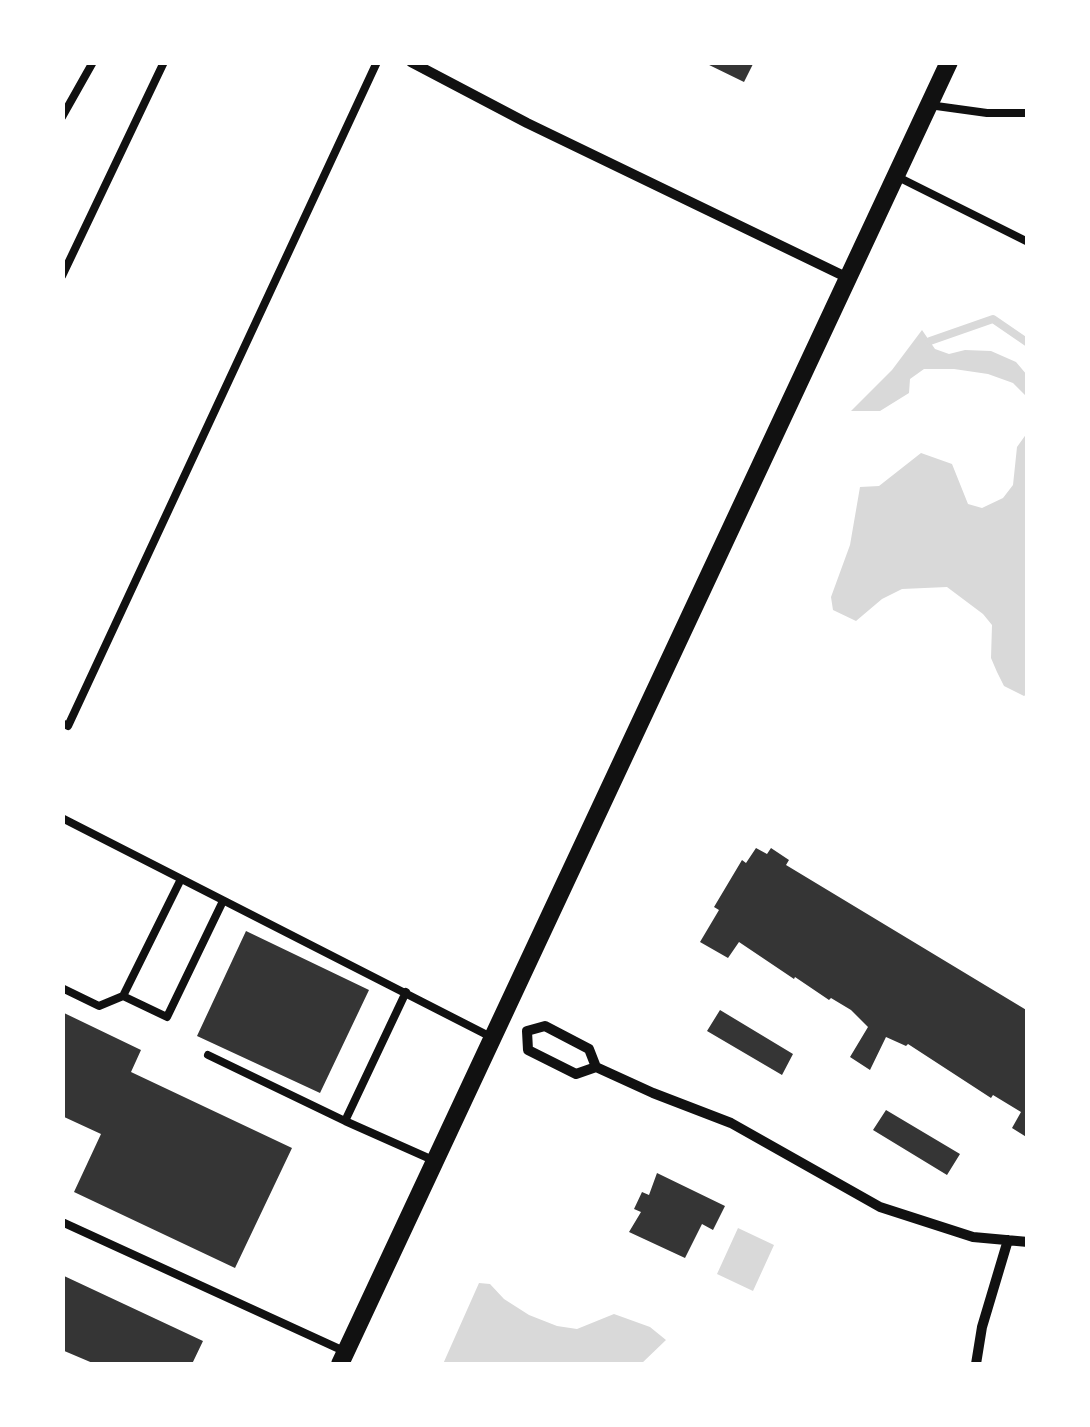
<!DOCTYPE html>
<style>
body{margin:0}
#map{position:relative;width:1090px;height:1427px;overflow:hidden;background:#fff;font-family:"Source Sans 3",sans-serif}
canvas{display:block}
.frame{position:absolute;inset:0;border:65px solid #fff;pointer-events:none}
</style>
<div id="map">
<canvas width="1090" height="1427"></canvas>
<div class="frame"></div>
</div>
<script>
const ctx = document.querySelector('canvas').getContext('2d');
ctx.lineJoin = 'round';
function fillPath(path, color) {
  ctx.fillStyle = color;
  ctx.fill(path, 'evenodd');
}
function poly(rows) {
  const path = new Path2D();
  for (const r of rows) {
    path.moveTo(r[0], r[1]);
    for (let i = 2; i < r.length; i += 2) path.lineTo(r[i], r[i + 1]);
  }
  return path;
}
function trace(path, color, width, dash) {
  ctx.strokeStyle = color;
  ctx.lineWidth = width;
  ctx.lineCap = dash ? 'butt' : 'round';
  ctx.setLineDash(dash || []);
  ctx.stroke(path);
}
const water = poly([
 [922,330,935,349,949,354,965,350,991,351,1016,362,1027,375,1027,397,1013,383,988,374,954,369,924,369,910,379,909,393,880,411,851,411,892,370],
 [1027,433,1028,693,1024,696,1004,686,997,672,991,658,992,625,983,614,947,587,902,589,882,599,856,621,833,610,831,597,850,545,860,487,879,486,921,453,952,464,968,504,982,508,1003,498,1013,485,1017,447],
 [738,1228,774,1245,753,1291,717,1274],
 [479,1283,490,1284,504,1299,529,1315,557,1326,577,1329,614,1314,650,1327,666,1340,641,1364,443,1364]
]);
const stream = poly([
 [930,341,993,319,1028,343]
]);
const building = poly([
 [703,62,754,62,744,82],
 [756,848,767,854,771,848,789,860,786,865,1028,1011,1028,1138,1012,1128,1021,1112,993,1095,991,1098,908,1044,906,1046,886,1037,870,1070,850,1057,868,1027,851,1010,831,998,829,1000,795,977,794,979,739,942,728,958,700,942,719,910,714,907,742,860,746,863],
 [246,931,369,990,320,1093,197,1036],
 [720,1010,793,1054,782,1075,707,1031],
 [62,1012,141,1050,131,1072,292,1148,235,1268,74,1192,101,1134,62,1116],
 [886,1110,960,1154,947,1175,873,1130],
 [657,1173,725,1206,713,1230,702,1224,685,1258,629,1232,641,1212,634,1209,642,1192,649,1195],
 [62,1275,203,1341,192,1364,95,1364,62,1350]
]);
const service = poly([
 [929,105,987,113,1028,113],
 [62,117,93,62],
 [898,177,1028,242],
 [62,276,164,62],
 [62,723,68,726,377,62],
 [62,818,493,1038],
 [62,988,99,1006,123,996,181,879],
 [406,992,345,1121,435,1161],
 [123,996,167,1017,223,901],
 [208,1055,345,1121],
 [62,1222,346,1352]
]);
const minor = poly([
 [411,62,527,123,848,278],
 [596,1067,589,1049,545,1026,527,1031,528,1050,576,1074,596,1067,653,1093,731,1123,880,1207,973,1237,1028,1242],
 [976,1364,982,1327,1008,1240]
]);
const tertiary = poly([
 [340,1364,949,62]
]);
fillPath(water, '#d9d9d9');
trace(stream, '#d9d9d9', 8);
fillPath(building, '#353535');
trace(service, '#111', 8);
trace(minor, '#111', 10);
trace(tertiary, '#111', 18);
</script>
